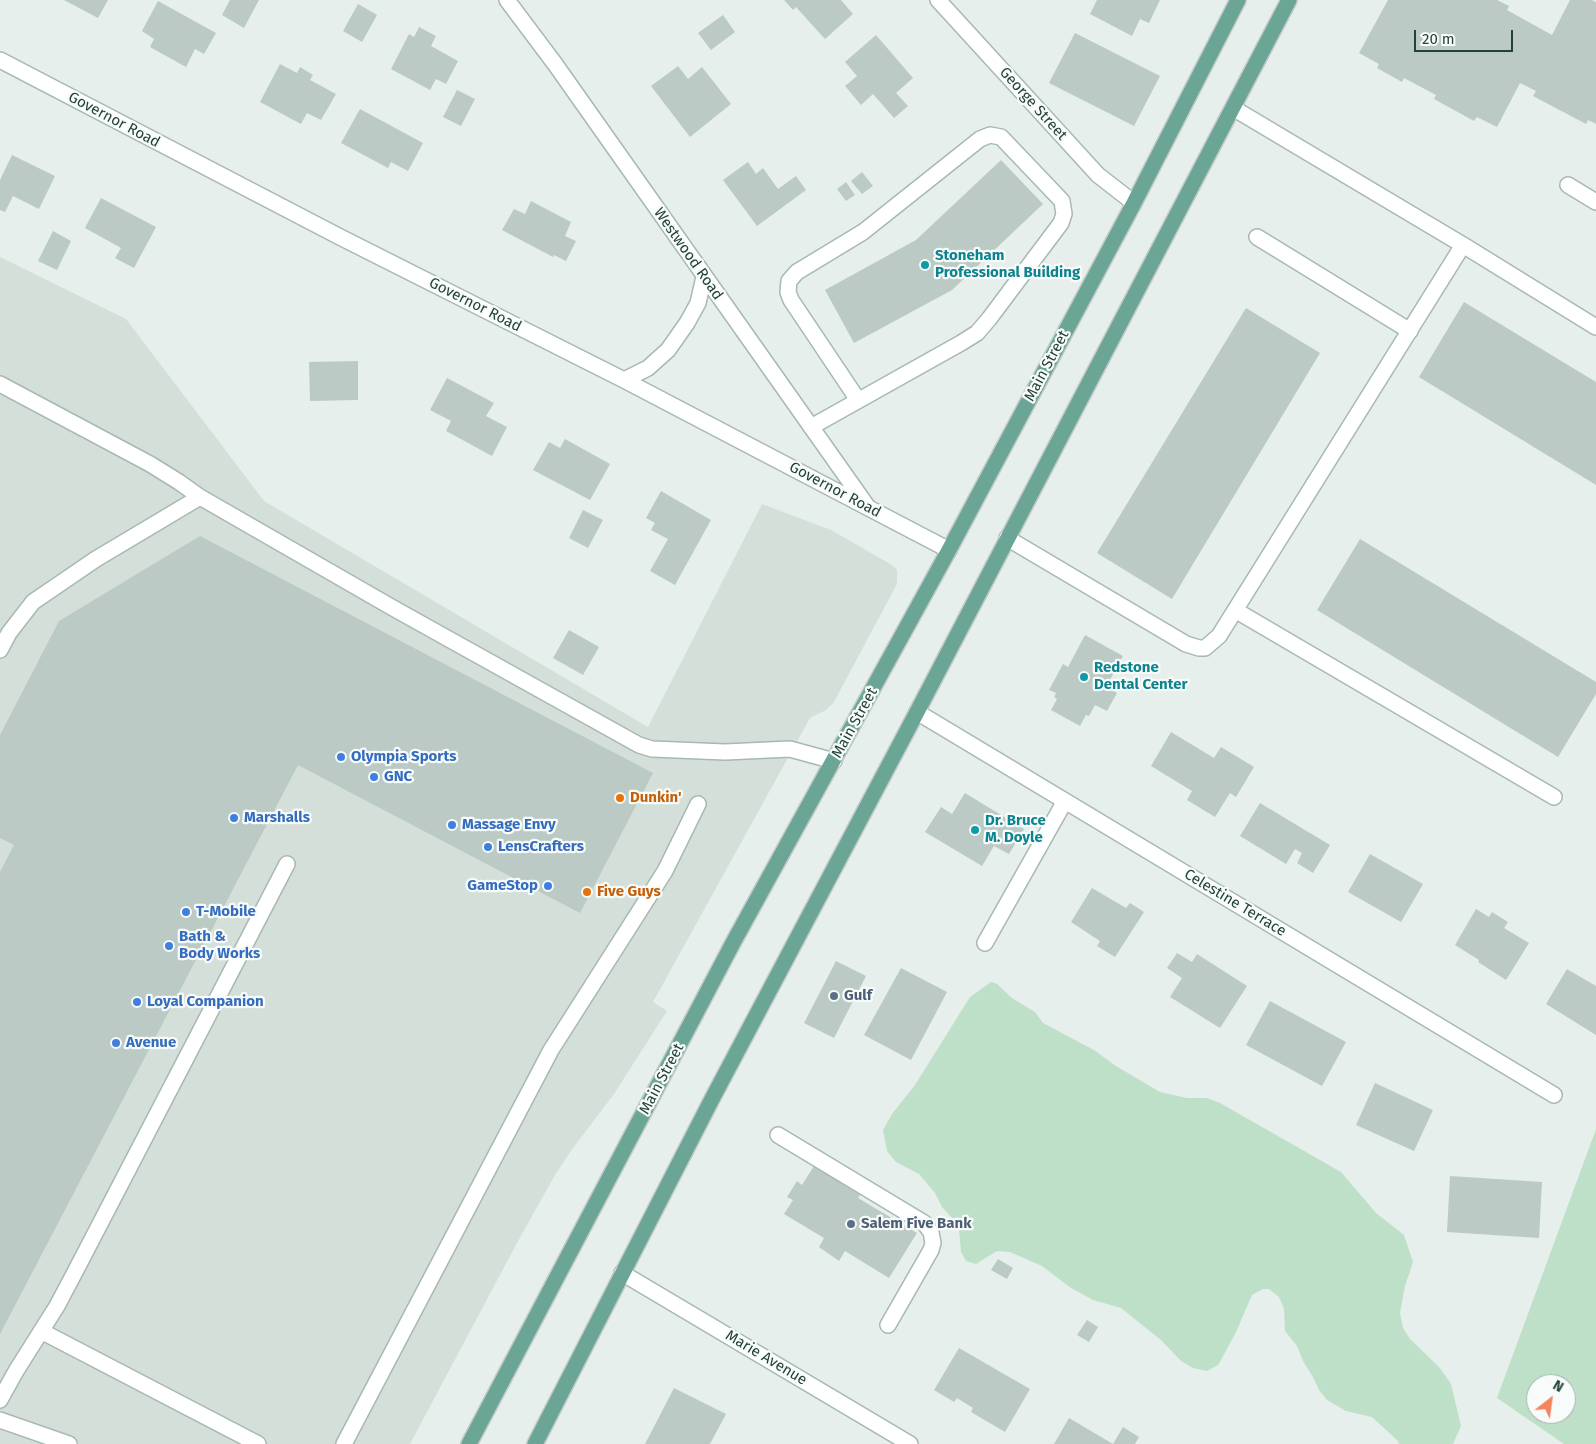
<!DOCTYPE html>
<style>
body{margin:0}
#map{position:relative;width:1596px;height:1444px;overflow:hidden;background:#e6efeb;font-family:"Fira Sans",sans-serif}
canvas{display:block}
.north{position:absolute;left:1526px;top:1374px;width:50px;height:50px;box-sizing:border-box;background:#f7fbf9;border:1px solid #a3b1ad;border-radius:50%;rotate:30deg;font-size:14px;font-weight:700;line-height:20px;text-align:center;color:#24423a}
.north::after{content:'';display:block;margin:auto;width:18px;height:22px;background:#f4845f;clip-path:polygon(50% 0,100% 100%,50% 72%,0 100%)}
.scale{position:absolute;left:1414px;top:30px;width:99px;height:22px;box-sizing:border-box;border:2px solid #24423a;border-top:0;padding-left:6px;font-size:15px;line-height:18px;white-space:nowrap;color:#24423a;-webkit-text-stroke:4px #f7fbf9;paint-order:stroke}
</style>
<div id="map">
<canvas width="1596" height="1444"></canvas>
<div class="north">N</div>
<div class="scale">20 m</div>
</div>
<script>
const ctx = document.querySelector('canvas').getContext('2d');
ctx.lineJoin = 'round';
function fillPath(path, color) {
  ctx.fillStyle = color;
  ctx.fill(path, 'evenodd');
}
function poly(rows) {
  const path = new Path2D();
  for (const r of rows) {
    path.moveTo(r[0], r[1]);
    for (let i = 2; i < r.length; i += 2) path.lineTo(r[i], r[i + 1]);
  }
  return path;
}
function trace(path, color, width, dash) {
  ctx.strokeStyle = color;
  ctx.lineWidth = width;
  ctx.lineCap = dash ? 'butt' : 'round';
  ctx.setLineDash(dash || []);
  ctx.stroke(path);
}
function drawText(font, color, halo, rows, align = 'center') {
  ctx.font = font + ' "Fira Sans",sans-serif';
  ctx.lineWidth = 4.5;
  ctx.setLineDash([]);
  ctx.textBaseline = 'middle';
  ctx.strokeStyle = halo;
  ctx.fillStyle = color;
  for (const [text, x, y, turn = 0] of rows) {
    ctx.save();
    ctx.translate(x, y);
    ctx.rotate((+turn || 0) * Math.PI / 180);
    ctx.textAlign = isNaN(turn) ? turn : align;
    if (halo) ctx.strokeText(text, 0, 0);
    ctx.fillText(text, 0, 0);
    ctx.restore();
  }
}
const built = poly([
 [0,257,126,319,264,501,648,727,762,504,831,530,892,565,897,570,897,584,834,702,826,710,810,718,653,1002,667,1011,614,1094,573,1148,555,1175,518,1241,410,1444,0,1444]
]);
const green = poly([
 [991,982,997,984,1012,998,1035,1012,1043,1023,1094,1050,1116,1066,1160,1092,1187,1098,1207,1098,1220,1103,1341,1172,1376,1213,1404,1235,1413,1262,1405,1286,1400,1313,1403,1328,1410,1339,1440,1368,1451,1384,1461,1426,1453,1444,1399,1444,1398,1441,1372,1417,1346,1411,1327,1400,1319,1390,1313,1377,1303,1361,1297,1346,1285,1331,1284,1309,1279,1297,1269,1289,1263,1289,1252,1295,1236,1332,1221,1360,1218,1365,1207,1371,1193,1368,1181,1361,1161,1340,1121,1308,1093,1300,1071,1288,1042,1266,1010,1252,997,1251,976,1264,966,1261,961,1252,959,1230,955,1221,942,1207,935,1193,919,1174,896,1162,887,1151,883,1130,892,1114,915,1085,970,997],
 [1596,1129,1596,1444,1564,1444,1497,1398],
 [1536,1384,1566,1384,1566,1414,1536,1414]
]);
const building = poly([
 [64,0,108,0,98,18],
 [230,0,259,0,244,28,222,15],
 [784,0,841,0,853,14,825,39,796,7,793,10],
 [1097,0,1160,0,1149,23,1140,19,1132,36,1090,14],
 [1388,0,1497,0,1509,6,1507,10,1552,35,1570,0,1592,0,1596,2,1596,124,1588,120,1586,124,1533,96,1536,91,1520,83,1497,127,1477,117,1474,121,1434,99,1436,95,1404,78,1402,82,1377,68,1379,64,1359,53],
 [158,1,216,33,204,54,195,49,186,67,150,47,154,39,142,31],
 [358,4,377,15,362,42,343,31],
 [723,15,735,32,711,50,698,33],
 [419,27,436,36,431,46,458,61,446,84,436,79,430,90,391,69,409,34,414,37],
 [1075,33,1160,76,1134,126,1049,83],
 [876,35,913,78,896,93,908,106,894,118,873,94,861,105,845,86,857,76,845,62],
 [280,64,297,73,300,67,313,75,310,80,336,94,321,120,307,113,301,124,260,102],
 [678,66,688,79,702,67,731,104,690,137,651,86],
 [457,90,475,99,461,126,443,117],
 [360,109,423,143,408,171,391,162,388,168,341,143],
 [12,155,55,176,39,209,13,196,5,212,0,210,0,180],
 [1001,160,1043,204,952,290,854,343,825,290,916,240],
 [748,162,756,174,763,168,778,189,796,176,806,190,757,226,723,180],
 [862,172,873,186,862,194,851,181],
 [846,182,855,195,846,201,837,189],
 [101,198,156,227,134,268,115,258,121,248,85,228],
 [531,201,571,222,565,236,576,241,566,261,554,255,553,257,502,230,514,209,525,214],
 [53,231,71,241,57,270,38,261],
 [1464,302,1596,382,1596,485,1419,377],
 [1246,308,1320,353,1172,599,1097,553],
 [358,361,358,400,310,401,309,362],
 [447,378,494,403,486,416,507,427,492,456,446,431,451,421,430,410],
 [565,439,610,464,590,500,533,470,549,442,560,448],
 [661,491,711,520,675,585,650,571,668,539,651,530,655,523,646,518],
 [583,510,603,520,588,548,569,538],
 [200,536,653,773,580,913,298,765,0,1334,0,872,14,845,0,838,0,735,59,621],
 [1360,539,1596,682,1596,694,1558,757,1317,610],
 [569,630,599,647,583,675,553,658],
 [1085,635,1123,656,1106,687,1117,693,1107,711,1095,705,1089,716,1086,715,1080,726,1051,710,1057,699,1054,697,1056,693,1049,690,1063,664,1068,667],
 [1171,732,1214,758,1221,747,1254,767,1236,797,1230,793,1215,817,1187,800,1192,791,1151,766],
 [965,793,1024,829,1009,854,994,846,982,866,925,832,941,807,952,814],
 [1260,803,1330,845,1313,873,1297,863,1302,853,1295,849,1286,864,1240,836],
 [1370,854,1423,884,1401,922,1348,892],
 [1092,888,1126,908,1130,903,1144,912,1115,957,1097,946,1100,941,1071,922],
 [1476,909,1489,917,1492,912,1508,922,1504,928,1529,943,1506,980,1478,962,1479,960,1455,945],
 [1177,953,1192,962,1197,954,1247,986,1220,1028,1170,997,1182,978,1167,968],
 [836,961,866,976,834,1038,804,1023],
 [901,968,947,992,911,1060,864,1035],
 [1567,969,1596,986,1596,1035,1546,1004],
 [1270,1001,1346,1042,1322,1086,1246,1045],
 [1375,1083,1433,1110,1414,1151,1356,1125],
 [814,1166,860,1195,858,1198,917,1233,889,1278,845,1251,839,1261,819,1247,824,1238,784,1214,793,1200,787,1197,797,1181,802,1185],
 [1450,1176,1542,1182,1539,1238,1447,1232],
 [998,1259,1013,1268,1007,1279,991,1270],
 [1087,1320,1098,1327,1089,1342,1077,1335],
 [959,1348,1030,1389,1005,1432,971,1412,973,1408,957,1398,954,1402,934,1390],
 [674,1388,726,1414,710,1444,645,1444],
 [1069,1418,1113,1444,1054,1444],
 [1123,1427,1139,1437,1135,1444,1113,1444]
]);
const minor = poly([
 [507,0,555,64,867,506],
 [938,0,1098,175,1134,203],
 [0,60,340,237,624,380,949,550],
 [1233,108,1463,245],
 [1568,185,1596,202],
 [1257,237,1410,331],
 [624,380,648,368,668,350,687,323,698,303,704,277],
 [0,384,150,464,179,482,200,497,393,608,639,745,652,749,725,752,790,749,834,761],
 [811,427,961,343,977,333,989,319,1061,223,1064,214,1062,201,1001,137,990,135,980,139,863,232,797,272,789,281,788,292,791,300,858,400],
 [1007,538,1186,644,1199,648,1205,648,1219,636,1463,245,1596,327],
 [1235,610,1554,797],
 [0,650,9,633,33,602,96,559,200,497],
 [917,712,1554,1095],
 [985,943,1065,801],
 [778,1135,924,1223,931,1232,933,1243,931,1250,888,1325],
 [622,1273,910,1444],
 [41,1331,258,1444],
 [0,1400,16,1371,57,1306,75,1272,287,864],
 [0,1420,69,1444],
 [344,1444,551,1050,665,871,698,804]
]);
const major = poly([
 [469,1444,734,941,949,550,1134,203,1238,0],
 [535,1444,712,1099,917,712,1289,0]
]);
const markers = [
 [925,265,5,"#0f9aa8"],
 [1084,677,5,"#0f9aa8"],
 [341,757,5,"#3f7fe0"],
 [374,777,5,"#3f7fe0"],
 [620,798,5,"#e8710a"],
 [234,818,5,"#3f7fe0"],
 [452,825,5,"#3f7fe0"],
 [975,830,5,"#0f9aa8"],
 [488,847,5,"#3f7fe0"],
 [548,886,5,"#3f7fe0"],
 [587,892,5,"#e8710a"],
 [186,912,5,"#3f7fe0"],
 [169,946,5,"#3f7fe0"],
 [834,996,5,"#5c6f8a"],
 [137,1002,5,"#3f7fe0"],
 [116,1043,5,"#3f7fe0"],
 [851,1224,5,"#5c6f8a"]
];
const streetNames = [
 ["George Street",1033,104,48],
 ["Governor Road",114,120,28],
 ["Westwood Road",688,254,55],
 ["Governor Road",475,305,27],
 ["Main Street",1047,366,-62],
 ["Governor Road",835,490,28],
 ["Main Street",855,723,-61],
 ["Celestine Terrace",1235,903,31],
 ["Main Street",662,1079,-62],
 ["Marie Avenue",766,1358,31]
];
const cultureNames = [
 ["Stoneham",935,256],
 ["Professional Building",935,273],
 ["Redstone",1094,668],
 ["Dental Center",1094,685],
 ["Dr. Bruce",985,821],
 ["M. Doyle",985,838]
];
const shopNames = [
 ["Olympia Sports",351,757],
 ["GNC",384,777],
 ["Marshalls",244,818],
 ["Massage Envy",462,825],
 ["LensCrafters",498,847],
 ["GameStop",538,886,"right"],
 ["T-Mobile",196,912],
 ["Bath &",179,937],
 ["Body Works",179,954],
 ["Loyal Companion",147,1002],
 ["Avenue",126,1043]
];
const foodNames = [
 ["Dunkin'",630,798],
 ["Five Guys",597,892]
];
const serviceNames = [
 ["Gulf",844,996],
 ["Salem Five Bank",861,1224]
];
fillPath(built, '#d4dfda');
fillPath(green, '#bfe0c8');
fillPath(building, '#bbcac4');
trace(minor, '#a8b8b2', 18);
trace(major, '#c2cac8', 18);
trace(minor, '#fff', 15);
trace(major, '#6aa596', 15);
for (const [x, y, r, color] of markers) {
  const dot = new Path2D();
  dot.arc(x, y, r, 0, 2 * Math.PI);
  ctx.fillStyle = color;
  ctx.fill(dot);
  trace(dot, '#f7fbf9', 2);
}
drawText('15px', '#24423a', '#f7fbf9', streetNames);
drawText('bold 15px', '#0d838f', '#f7fbf9', cultureNames, 'left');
drawText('bold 15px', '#366cbe', '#f7fbf9', shopNames, 'left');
drawText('bold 15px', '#c56008', '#f7fbf9', foodNames, 'left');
drawText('bold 15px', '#4e5e75', '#f7fbf9', serviceNames, 'left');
</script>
